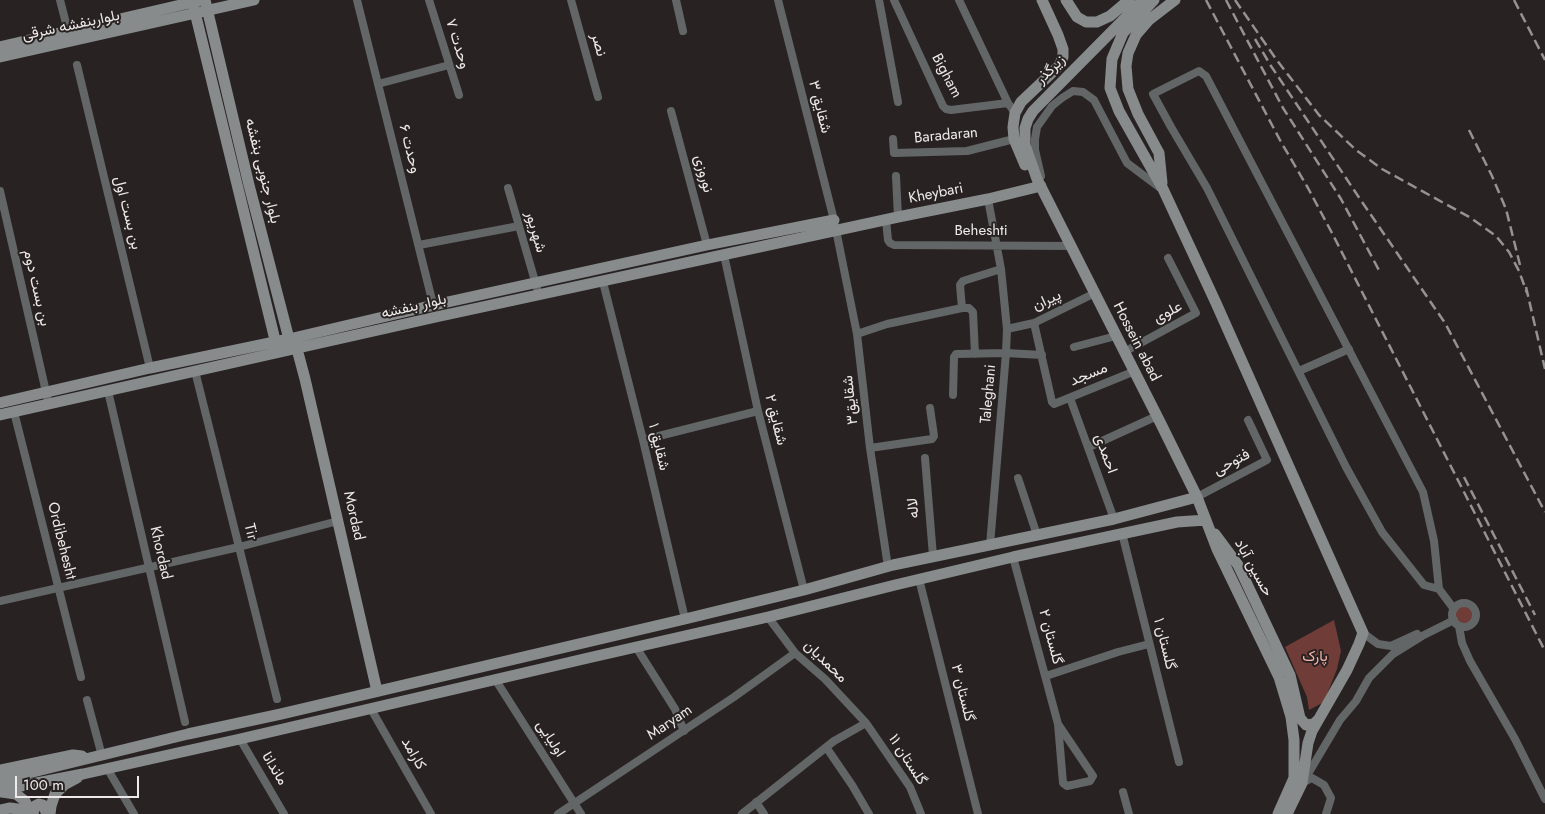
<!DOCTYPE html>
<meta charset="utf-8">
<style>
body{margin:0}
#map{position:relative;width:1545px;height:814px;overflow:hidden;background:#282322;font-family:Jost,sans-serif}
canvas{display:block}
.scale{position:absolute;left:15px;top:776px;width:124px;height:22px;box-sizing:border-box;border:2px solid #eeeaea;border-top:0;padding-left:6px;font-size:15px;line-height:18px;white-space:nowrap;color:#eeeaea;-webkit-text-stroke:4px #282322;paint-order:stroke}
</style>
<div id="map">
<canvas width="1545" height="814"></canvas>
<div class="scale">100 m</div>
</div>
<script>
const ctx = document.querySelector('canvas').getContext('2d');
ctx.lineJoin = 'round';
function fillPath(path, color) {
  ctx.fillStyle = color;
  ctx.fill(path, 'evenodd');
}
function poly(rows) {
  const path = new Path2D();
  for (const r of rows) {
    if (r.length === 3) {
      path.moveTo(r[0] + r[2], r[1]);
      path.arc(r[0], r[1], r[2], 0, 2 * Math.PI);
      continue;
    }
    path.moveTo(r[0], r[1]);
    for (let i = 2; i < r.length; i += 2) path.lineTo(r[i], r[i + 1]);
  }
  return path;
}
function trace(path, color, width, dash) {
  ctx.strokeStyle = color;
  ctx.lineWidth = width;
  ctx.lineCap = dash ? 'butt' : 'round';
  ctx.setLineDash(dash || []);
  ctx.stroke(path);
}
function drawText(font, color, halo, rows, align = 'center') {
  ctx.font = font + ' Jost,Vazirmatn,sans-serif';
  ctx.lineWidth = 4;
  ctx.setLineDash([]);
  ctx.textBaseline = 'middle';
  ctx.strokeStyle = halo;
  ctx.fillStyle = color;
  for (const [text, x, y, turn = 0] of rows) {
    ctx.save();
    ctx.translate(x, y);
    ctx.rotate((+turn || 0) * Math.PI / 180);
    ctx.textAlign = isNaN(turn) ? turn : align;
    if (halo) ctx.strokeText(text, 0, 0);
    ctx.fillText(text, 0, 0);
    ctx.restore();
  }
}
const green = poly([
 [1464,615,10],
 [1334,620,1341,651,1337,669,1324,702,1309,710,1307,697,1285,647]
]);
const street = poly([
 [60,0,69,35],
 [357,0,434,308],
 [429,0,459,95],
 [571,0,598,97],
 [676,0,683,31],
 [778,0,834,220,857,334,870,448,888,567],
 [879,0,898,102],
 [894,0,943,106,946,109,951,110,1008,103],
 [959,0,1008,103,1015,113],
 [77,65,150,368],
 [378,84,449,65],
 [671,111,707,245],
 [893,139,894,153,967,151,1014,139],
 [896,176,898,217],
 [1041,176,1035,150,1035,139,1037,127,1052,106,1062,98,1073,91,1083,92,1094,100,1127,163,1159,187],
 [508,188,539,295],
 [0,191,49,405],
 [988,199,1001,269,1007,329,1006,353,990,545],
 [886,220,888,240,890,243,894,245,1072,246],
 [419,245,519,226],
 [724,255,758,411,804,590],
 [603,282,643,440,685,619],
 [1034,323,1052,402,1054,404,1135,371],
 [1007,329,1034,323,1095,293],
 [857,334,887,324,962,308],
 [1074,347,1116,336],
 [1124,352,1196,313,1168,258],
 [975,354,973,312,969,308,962,308,960,285,963,281,1001,269],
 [195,371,277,699],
 [1299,371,1349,349],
 [108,391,185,722],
 [953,395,954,357,956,354,1006,353,1042,355],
 [1070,398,1114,519],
 [14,412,81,677],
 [643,440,758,411],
 [1089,447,1157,416],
 [870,448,932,439,934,436,930,408],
 [925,458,933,556],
 [1018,478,1037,535],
 [1197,497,1267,460,1248,420],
 [1122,533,1179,762],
 [1013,557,1058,724,1063,783,1067,786,1090,781,1093,776,1058,724],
 [919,579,978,814],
 [1439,589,1434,541,1423,492,1206,76,1199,71,1153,94,1171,127,1207,188,1346,467,1382,532,1424,585,1439,589,1454,609],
 [0,601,239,547,338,521],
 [1464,615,12],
 [768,617,795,653,825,679,866,723,910,787,921,814],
 [1459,626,1462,643,1470,661,1515,739,1545,799],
 [1363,633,1378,644,1391,646,1417,634],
 [636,647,675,709,684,731],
 [1046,676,1118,652,1149,644],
 [495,679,581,814],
 [87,700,102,756],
 [371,709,431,814],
 [240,739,284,814],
 [826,747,852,785,869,814],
 [107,768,134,814],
 [1305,779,1340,720,1356,701,1369,678,1393,654,1422,636,1454,620],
 [1304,782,1312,778,1324,785,1331,798,1326,814],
 [1123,792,1129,814],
 [756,802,764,814],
 [558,814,734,697,795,653],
 [742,814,834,741,866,723]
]);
const secondary = poly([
 [192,0,277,348],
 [205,0,249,185,289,339,297,349,305,379,377,691],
 [1066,0,1077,17,1086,22,1097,22,1110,16,1129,0],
 [1143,0,1033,111,1028,119,1025,128,1025,145,1037,179,1161,424,1197,497,1217,549,1279,677,1291,717,1294,740,1294,778,1278,814],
 [1154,0,1123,33,1112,59,1110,88,1119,111,1163,189,1216,303,1363,633,1359,644,1347,670,1312,731,1308,743,1302,783,1287,814],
 [0,47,198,1],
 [0,57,254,0],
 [1025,165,1014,139,1013,127,1015,113,1021,102,1059,66,1063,57,1063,49,1058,35,1042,0],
 [1162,183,1159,153,1138,114,1128,89,1126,66,1128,53,1136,35,1149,20,1175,0],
 [0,403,150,368,289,339,434,305,707,245,834,220],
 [0,415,436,317,898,217,988,199,1041,186],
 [1215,534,1238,565,1290,675,1300,718,1306,725,1314,724,1319,719],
 [0,770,73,755,82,756],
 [0,780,188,734,281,714,685,619,804,590,893,565,1114,519,1197,497],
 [0,790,83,774,240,739,588,658,768,617,895,585,1013,557,1177,522,1206,520],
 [2,792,16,794,25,801,31,814],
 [0,810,10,808,25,810,30,814],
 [33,814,35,806,39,804,43,805,47,814],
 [50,814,51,806,55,794,64,785,77,778]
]);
const rail = poly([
 [1206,0,1281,142,1308,188,1332,233,1545,651],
 [1226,0,1283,108,1341,199,1381,274],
 [1235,0,1276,59,1319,115,1356,150,1382,169,1471,218,1496,236,1509,252,1519,271,1527,293],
 [1514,0,1545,60],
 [1255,39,1271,66,1358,196,1445,323,1545,512],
 [1469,130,1492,176,1506,209,1520,265],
 [1526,287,1545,369],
 [1464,477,1535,615]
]);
const streetNames = [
 ["بلواربنفشه شرقی",71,26,-12],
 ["وحدت ۷",457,44,73],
 ["نصر",598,45,75],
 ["زیرگذر",1051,70,-45],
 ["Bigham",946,76,62],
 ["شقایق ۳",819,107,76],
 ["Baradaran",946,136,-5],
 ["وحدت ۶",409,149,76],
 ["بلوار جنوبی بنفشه",262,171,76],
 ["نوروزی",703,174,75],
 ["Kheybari",936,194,-11],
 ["بن بست اول",127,213,76],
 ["Beheshti",981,231],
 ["شهریور",535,232,74],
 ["بن بست دوم",36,288,77],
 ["پیران",1047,301,-25],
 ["بلوار بنفشه",414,307,-13],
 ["علوی",1168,313,-28],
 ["Hossein abad",1136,342,63],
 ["مسجد",1089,375,-22],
 ["Taleghani",989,394,-85],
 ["شقایق۳",851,400,-96],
 ["شقایق ۲",775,420,76],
 ["شقایق ۱",658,447,76],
 ["احمدی",1105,454,70],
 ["فتوحی",1232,463,-28],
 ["لاله",914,508,-95],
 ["Mordad",353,516,77],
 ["Tir",250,532,76],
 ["Ordibehesht",61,541,76],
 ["Khordad",160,553,77],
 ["حسین آباد",1253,568,61],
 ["گلستان ۲",1050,637,75],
 ["گلستان ۱",1164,644,76],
 ["محمدیان",825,662,44],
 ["گلستان ۳",962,693,76],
 ["Maryam",670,723,-34],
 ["اولیایی",550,739,57],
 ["کارامد",413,754,60],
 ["گلستان ۱۱",907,760,57],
 ["ماندانا",274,769,59]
];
const parkNames = [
 ["پارک",1315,657]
];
fillPath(green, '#703c37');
trace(street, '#636666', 8);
trace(secondary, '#878b8c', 11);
trace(rail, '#979292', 2.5, [10, 5]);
drawText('15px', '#eeeaea', '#282322', streetNames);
drawText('15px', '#f7b4ac', '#282322', parkNames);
</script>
